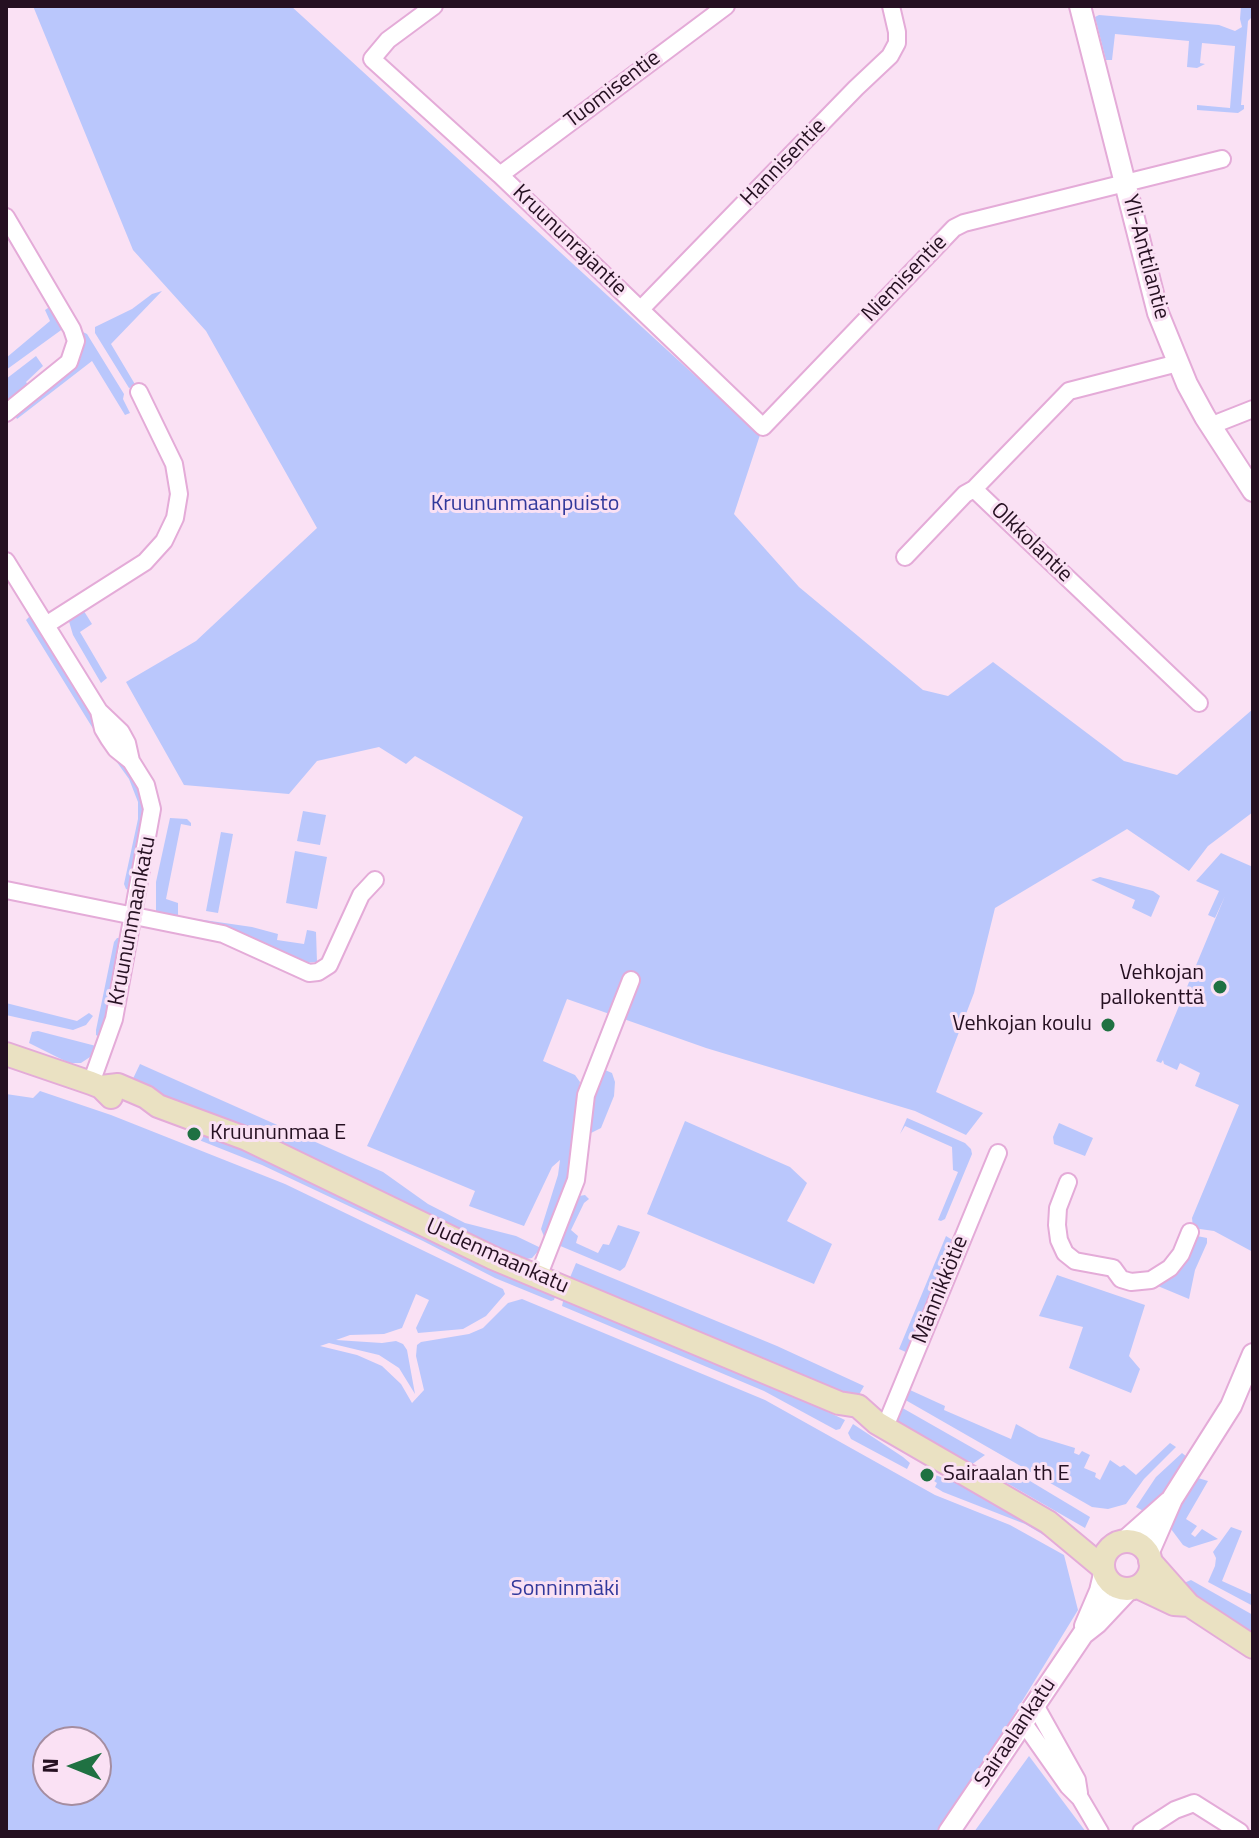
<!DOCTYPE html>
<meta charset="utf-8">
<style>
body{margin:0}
#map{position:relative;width:1259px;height:1838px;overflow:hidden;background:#fae1f4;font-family:"Titillium Web",sans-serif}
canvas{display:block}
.frame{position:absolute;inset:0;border:8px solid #251021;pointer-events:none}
.north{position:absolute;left:32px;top:1726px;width:80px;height:80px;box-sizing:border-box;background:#fae1f4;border:2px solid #a58da0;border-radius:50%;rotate:271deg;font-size:22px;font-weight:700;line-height:32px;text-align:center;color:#251021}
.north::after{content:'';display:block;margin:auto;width:28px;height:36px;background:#1f7142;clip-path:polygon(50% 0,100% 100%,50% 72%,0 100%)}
</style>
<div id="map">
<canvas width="1259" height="1838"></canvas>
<div class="frame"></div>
<div class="north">N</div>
</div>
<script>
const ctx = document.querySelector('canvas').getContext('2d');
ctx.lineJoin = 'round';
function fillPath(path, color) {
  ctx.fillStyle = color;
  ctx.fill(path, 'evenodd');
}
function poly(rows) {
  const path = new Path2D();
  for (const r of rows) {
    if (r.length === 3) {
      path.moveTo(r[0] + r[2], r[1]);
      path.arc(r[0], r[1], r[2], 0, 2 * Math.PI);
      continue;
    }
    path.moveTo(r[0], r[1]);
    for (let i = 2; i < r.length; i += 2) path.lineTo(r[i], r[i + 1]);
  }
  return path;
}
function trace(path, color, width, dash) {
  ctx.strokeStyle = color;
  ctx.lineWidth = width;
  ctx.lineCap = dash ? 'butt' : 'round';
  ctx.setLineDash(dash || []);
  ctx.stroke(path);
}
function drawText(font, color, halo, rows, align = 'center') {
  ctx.font = font + ' "Titillium Web",sans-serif';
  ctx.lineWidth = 6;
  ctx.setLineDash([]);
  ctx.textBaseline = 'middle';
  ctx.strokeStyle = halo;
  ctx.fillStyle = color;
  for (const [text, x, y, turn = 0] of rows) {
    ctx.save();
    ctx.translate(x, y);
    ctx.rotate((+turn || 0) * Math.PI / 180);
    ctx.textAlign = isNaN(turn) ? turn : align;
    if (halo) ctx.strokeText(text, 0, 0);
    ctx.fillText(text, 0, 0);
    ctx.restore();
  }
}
const green = poly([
 [33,6,291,6,760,435,734,514,799,587,923,690,948,696,993,662,1124,761,1177,775,1253,709,1253,812,1208,846,1189,871,1127,829,995,908,974,993,936,1092,983,1113,966,1135,915,1111,706,1048,567,999,543,1061,575,1075,580,1082,573,1123,572,1160,568,1182,545,1239,541,1229,558,1175,560,1160,552,1167,524,1226,469,1206,475,1191,367,1146,523,817,415,756,406,764,379,747,317,761,289,794,184,785,126,682,196,641,317,528,206,331,133,250],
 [1241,6,1253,6,1252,17,1248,21,1241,105,1244,105,1244,109,1238,113,1197,110,1197,105,1230,108,1235,46,1202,43,1200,63,1205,64,1197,68,1187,67,1189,41,1115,34,1112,60,1106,60,1095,17,1099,15,1219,25,1235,31,1242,27,1240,19],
 [162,291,111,344,136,386,129,388,95,333,95,327,132,309,152,294],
 [51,306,64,328,6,370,6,358,50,321,45,310],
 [81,331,87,334,124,394,123,399,130,413,125,415,92,361,17,419,14,414,80,359,82,352],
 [36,356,43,366,26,382,30,387,6,403,6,379],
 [82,608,92,624,80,632,107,678,101,683,73,635,68,618],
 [31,615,82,696,103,737,100,740,26,620],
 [107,744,135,780,145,804,131,891,126,889,124,884,138,819,138,802,129,779,106,747],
 [303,811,326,815,320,845,297,841],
 [170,818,187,819,191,823,191,826,181,824,166,899,178,903,178,919,156,915,156,882],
 [221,832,233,834,218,913,206,911],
 [295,851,327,857,317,909,286,903],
 [1221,853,1253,867,1253,1252,1214,1231,1193,1228,1192,1218,1239,1105,1195,1086,1200,1073,1180,1063,1177,1070,1164,1064,1163,1060,1161,1063,1156,1061,1225,896,1215,918,1208,915,1219,891,1196,881],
 [1100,877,1153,891,1160,896,1151,917,1132,908,1135,900,1091,880],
 [190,918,252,927,278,934,277,940,304,944,307,930,313,931,316,932,317,962,304,963,190,921],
 [117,938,122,938,101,1038,96,1035,96,1030,114,942],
 [6,1003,77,1021,89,1013,93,1016,86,1025,73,1030,6,1015],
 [38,1031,96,1046,93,1055,81,1063,69,1063,29,1043,32,1032],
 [140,1064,383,1172,428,1204,465,1223,516,1236,541,1248,532,1258,521,1260,130,1085],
 [605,1070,612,1073,615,1082,614,1096,601,1128,591,1133,588,1132,591,1102,602,1071],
 [40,1091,111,1115,285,1184,503,1289,505,1294,486,1316,463,1329,418,1333,416,1328,429,1300,416,1294,402,1328,384,1334,350,1335,336,1340,382,1343,396,1341,403,1344,407,1350,415,1394,399,1368,379,1355,329,1343,320,1346,357,1355,382,1366,401,1384,412,1403,424,1390,416,1356,417,1345,421,1342,469,1334,483,1328,508,1303,522,1299,765,1400,935,1495,1010,1525,1064,1555,1078,1610,942,1832,6,1832,6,1094,33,1098],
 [48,1742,96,1742,96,1790,48,1790],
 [907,1118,965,1143,971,1149,972,1154,945,1219,941,1221,938,1220,958,1172,953,1170,952,1147,905,1126,900,1134],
 [685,1121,790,1167,807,1183,787,1221,832,1244,814,1284,647,1214],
 [1059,1123,1093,1138,1085,1156,1054,1144,1053,1137],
 [200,1135,228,1142,556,1294,554,1300,551,1301,495,1278,423,1241,262,1165,199,1140],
 [585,1195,589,1199,584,1203,571,1230,578,1236,576,1243,598,1253,603,1244,609,1245,618,1225,640,1232,625,1267,620,1271,558,1245,579,1196],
 [1192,1235,1207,1238,1207,1243,1195,1270,1189,1299,1153,1284],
 [946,1236,954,1241,908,1353,899,1349],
 [576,1263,777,1346,864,1386,856,1400,823,1383,569,1280],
 [1057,1275,1145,1305,1129,1356,1140,1369,1131,1393,1069,1368,1083,1327,1039,1316],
 [564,1297,742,1371,845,1420,840,1429,836,1430,764,1391,562,1306],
 [910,1381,913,1381,910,1390,945,1406,944,1410,1011,1439,1016,1424,1039,1437,1075,1448,1074,1453,1079,1455,1082,1451,1090,1455,1084,1468,1096,1473,1095,1477,1100,1480,1110,1460,1120,1467,1124,1465,1136,1475,1170,1443,1176,1447,1144,1479,1126,1504,1108,1509,1092,1507,902,1398],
 [899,1406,985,1455,971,1465,898,1423,896,1418],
 [853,1424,903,1457,910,1463,907,1469,851,1439,848,1433],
 [1182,1453,1187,1457,1172,1483,1147,1513,1136,1507,1156,1477],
 [1005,1466,1090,1517,1085,1528,998,1478],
 [933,1474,969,1488,1041,1528,1069,1550,1025,1524,943,1492,935,1487,937,1483,931,1479],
 [1198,1478,1208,1481,1186,1519,1197,1526,1191,1534,1195,1537,1202,1529,1218,1539,1189,1548,1183,1545,1168,1525],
 [1231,1527,1242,1531,1222,1581,1253,1595,1253,1606,1208,1582,1215,1566,1216,1558,1213,1552],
 [1191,1580,1253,1615,1253,1638,1179,1585],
 [1029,1756,1086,1832,974,1832]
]);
const minor = poly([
 [434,6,388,40,372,59,500,175,763,427,954,228,964,223,1222,159],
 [500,175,726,6],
 [6,217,72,329,76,341,69,362,6,413],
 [641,309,856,88,890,56,897,43,897,32,891,6],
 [1178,363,1069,391,974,489,1199,703],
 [1213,429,1220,422,1253,409],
 [905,557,965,494,974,489],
 [6,561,99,711,103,729,109,739,116,749,131,761,146,785,152,809,114,1019,91,1083],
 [46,625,145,562,164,541,175,518,179,494,174,464,139,392],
 [99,711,121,732,127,743,131,761],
 [6,890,223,934,309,973,318,972,329,965,361,895,375,880],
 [1068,1182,1058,1208,1057,1225,1059,1240,1065,1253,1075,1261,1113,1268,1121,1279,1131,1282,1151,1280,1170,1268,1181,1254,1190,1232],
 [538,1277,576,1180,586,1095,631,980],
 [885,1427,998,1153],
 [1035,1705,1077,1780,1079,1793],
 [1023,1722,1068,1786,1080,1798,1100,1832],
 [1141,1832,1175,1810,1194,1803,1240,1832]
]);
const tertiary = poly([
 [1080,6,1158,313,1187,384,1205,417,1253,491],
 [1125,1541,1169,1502],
 [1148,1554,1172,1499,1231,1406,1253,1354],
 [1085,1626,1100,1591,1104,1574],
 [949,1832,1083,1634,1097,1623,1128,1590]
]);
const secondary = poly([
 [6,1054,91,1083,101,1087,111,1097],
 [101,1087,118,1085,146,1097,158,1106,247,1139,493,1258,839,1403,858,1406,877,1423,1048,1522,1102,1567],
 [1127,1565,24],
 [1150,1561,1189,1605,1253,1647],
 [1138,1587,1174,1604,1189,1605]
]);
const markers = [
 [1220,987,8,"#1f7142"],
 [1108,1025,8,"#1f7142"],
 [194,1134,8,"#1f7142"],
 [927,1475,8,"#1f7142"]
];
const streetNames = [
 ["Tuomisentie",613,90,-37],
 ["Hannisentie",784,163,-46],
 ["Kruununrajantie",569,241,44],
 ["Yli-Anttilantie",1145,257,75],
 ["Niemisentie",905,279,-46],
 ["Olkkolantie",1031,543,44],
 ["Kruununmaankatu",133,921,-79],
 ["Uudenmaankatu",497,1257,24],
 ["Männikkötie",941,1290,-68],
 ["Sairaalankatu",1016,1733,-56]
];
const parkNames = [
 ["Kruununmaanpuisto",525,505],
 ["Sonninmäki",565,1590]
];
const poiNames = [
 ["Vehkojan",1204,974],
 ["pallokenttä",1204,999],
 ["Vehkojan koulu",1092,1025],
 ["Kruununmaa E",210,1134,"left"],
 ["Sairaalan th E",943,1475,"left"]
];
fillPath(green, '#bac7fc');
trace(minor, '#e4abd8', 20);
trace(tertiary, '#e4abd8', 24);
trace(secondary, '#e4abd8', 26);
trace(minor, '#fff', 16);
trace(tertiary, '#fff', 20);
trace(secondary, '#eae1c2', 22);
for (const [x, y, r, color] of markers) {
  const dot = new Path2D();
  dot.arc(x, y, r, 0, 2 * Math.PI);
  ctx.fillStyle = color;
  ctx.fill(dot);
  trace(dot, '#fae1f4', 3);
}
drawText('22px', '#251021', '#fae1f4', streetNames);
drawText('22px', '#32399b', '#fae1f4', parkNames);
drawText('22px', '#251021', '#fae1f4', poiNames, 'right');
</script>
